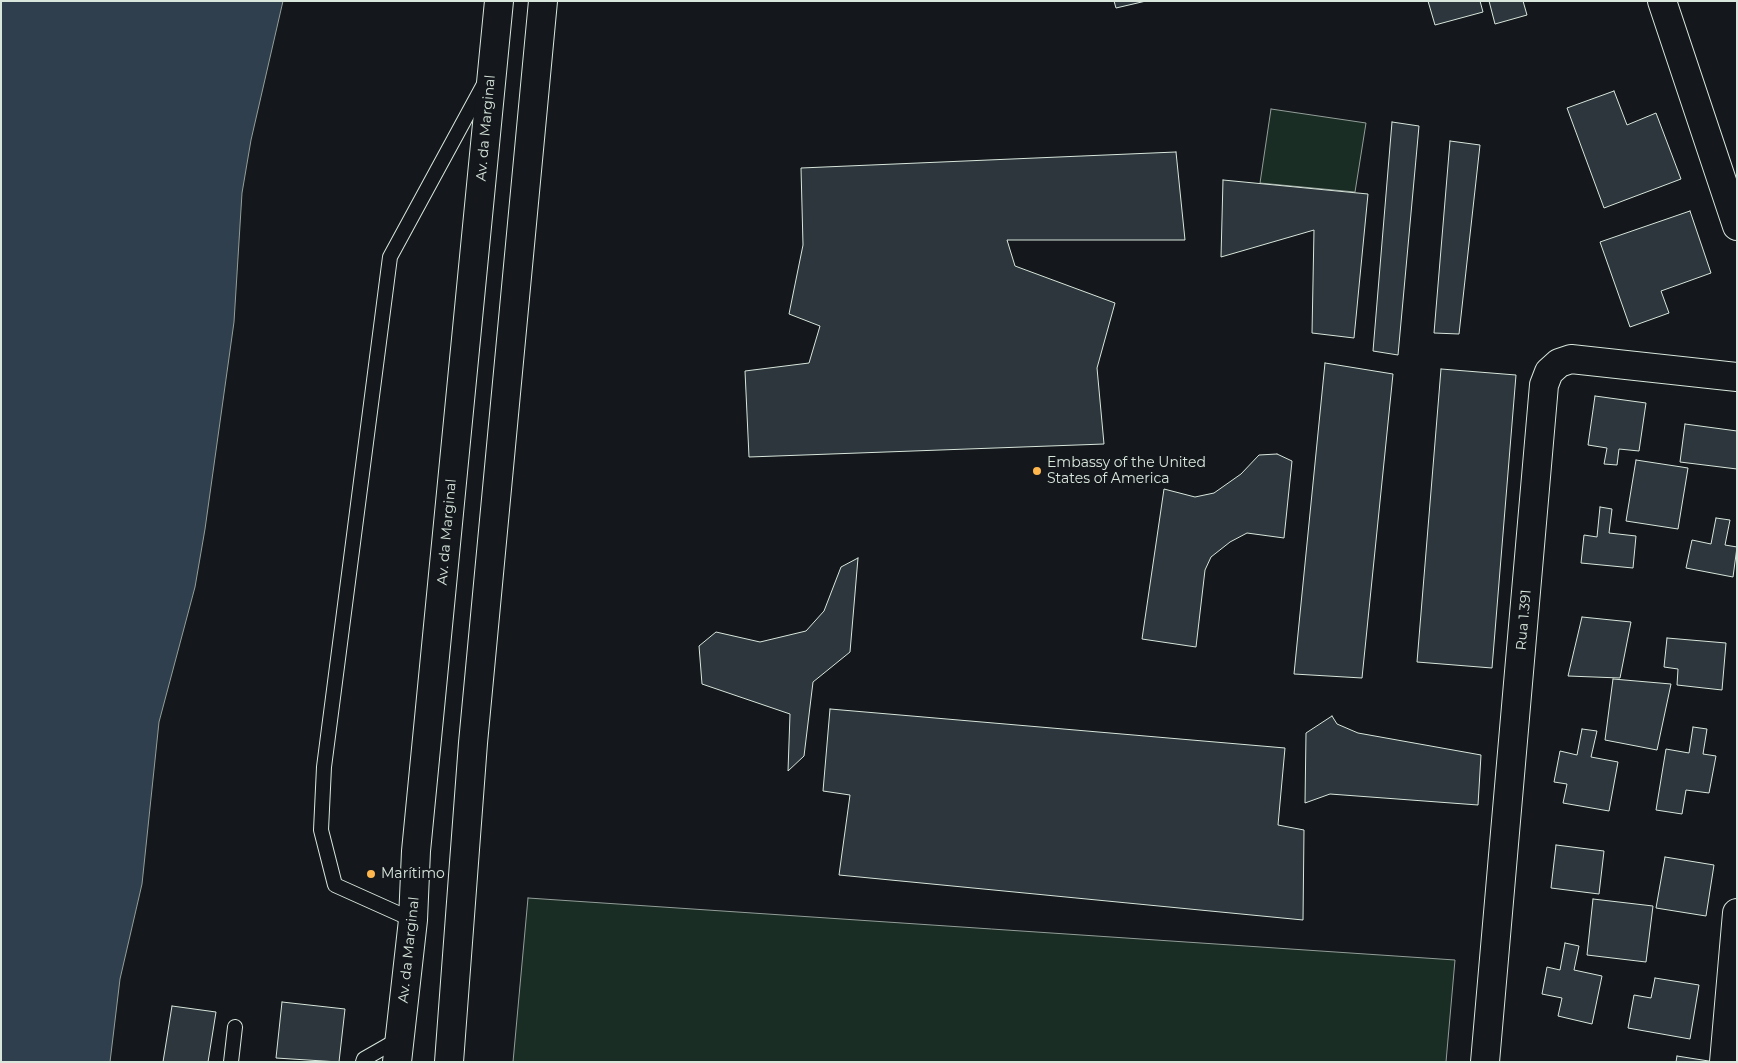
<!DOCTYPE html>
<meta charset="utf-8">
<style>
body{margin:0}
#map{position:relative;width:1738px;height:1063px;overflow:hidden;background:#14181c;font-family:Montserrat,sans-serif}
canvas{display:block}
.frame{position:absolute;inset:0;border:2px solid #d8e6dc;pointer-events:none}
</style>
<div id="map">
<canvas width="1738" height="1063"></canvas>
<div class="frame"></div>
</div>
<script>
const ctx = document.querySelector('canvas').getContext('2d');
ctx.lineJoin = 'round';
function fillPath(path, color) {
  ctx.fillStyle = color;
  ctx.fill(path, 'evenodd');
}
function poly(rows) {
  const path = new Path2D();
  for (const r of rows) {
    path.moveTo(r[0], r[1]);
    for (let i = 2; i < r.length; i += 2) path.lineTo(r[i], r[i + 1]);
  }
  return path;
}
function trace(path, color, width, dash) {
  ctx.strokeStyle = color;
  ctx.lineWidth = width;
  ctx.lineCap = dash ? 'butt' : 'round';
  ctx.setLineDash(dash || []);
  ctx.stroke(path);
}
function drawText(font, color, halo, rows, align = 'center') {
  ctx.font = font + ' Montserrat,sans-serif';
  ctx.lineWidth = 4;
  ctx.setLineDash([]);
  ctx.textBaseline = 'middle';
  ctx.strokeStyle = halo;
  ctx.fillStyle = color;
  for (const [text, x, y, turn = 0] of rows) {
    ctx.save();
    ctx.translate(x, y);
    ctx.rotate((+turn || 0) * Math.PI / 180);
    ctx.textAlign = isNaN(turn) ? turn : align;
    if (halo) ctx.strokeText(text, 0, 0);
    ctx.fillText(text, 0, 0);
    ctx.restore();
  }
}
const green = poly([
 [1271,109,1366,123,1355,192,1260,183,1271,109],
 [528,898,1455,960,1446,1062,513,1062,528,898]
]);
const water = poly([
 [1,1,283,1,251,140,242,193,234,322,205,529,195,587,159,722,142,884,120,979,110,1062,1,1062,1,1]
]);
const building = poly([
 [1114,1,1146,1,1116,8,1114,1],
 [1428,1,1480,1,1483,12,1435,25,1428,1],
 [1489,1,1523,1,1527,15,1495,24,1489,1],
 [1614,91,1627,125,1656,113,1681,179,1604,208,1567,108,1614,91],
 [1392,122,1419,126,1398,355,1373,351,1392,122],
 [1450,141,1480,145,1459,334,1434,333,1450,141],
 [1176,152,1185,240,1007,240,1015,266,1115,303,1097,368,1104,444,749,457,745,371,809,363,820,326,789,314,803,245,801,168,1176,152],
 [1223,180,1368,194,1354,338,1312,333,1314,230,1221,257,1223,180],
 [1690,211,1711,273,1661,291,1669,313,1630,327,1600,242,1690,211],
 [1325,363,1393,374,1362,678,1294,674,1325,363],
 [1441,369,1516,375,1492,668,1417,662,1441,369],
 [1595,396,1646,403,1639,451,1619,449,1617,465,1604,464,1607,448,1588,445,1595,396],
 [1685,424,1737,431,1737,469,1680,462,1685,424],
 [1277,454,1292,461,1284,538,1247,533,1230,542,1211,557,1205,570,1196,647,1142,639,1164,489,1195,497,1214,493,1241,474,1259,455,1277,454],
 [1636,460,1688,468,1678,529,1626,521,1636,460],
 [1600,507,1612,509,1609,533,1636,536,1633,568,1581,563,1584,535,1597,537,1600,507],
 [1716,518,1730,520,1725,545,1737,547,1733,577,1686,568,1692,540,1711,544,1716,518],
 [858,558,850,652,813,682,804,756,788,771,790,714,702,684,699,646,716,632,760,642,806,631,824,611,841,567,858,558],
 [1582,617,1631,622,1620,678,1568,676,1582,617],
 [1667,638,1726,643,1722,690,1677,685,1678,669,1664,667,1667,638],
 [1613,679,1671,684,1657,750,1605,740,1613,679],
 [830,709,1285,748,1278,825,1304,830,1303,920,839,875,850,795,823,791,830,709],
 [1332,716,1337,724,1358,733,1481,755,1478,805,1330,794,1305,803,1306,733,1332,716],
 [1693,727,1707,729,1703,754,1716,756,1709,793,1686,790,1682,814,1656,810,1666,749,1689,753,1693,727],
 [1582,729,1597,731,1591,757,1618,762,1609,811,1563,803,1567,784,1554,782,1560,751,1577,755,1582,729],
 [1556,845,1604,851,1599,894,1551,888,1556,845],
 [1665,857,1714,865,1706,916,1656,908,1665,857],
 [1593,899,1653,906,1646,962,1587,955,1593,899],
 [1565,943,1579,946,1574,970,1602,976,1592,1024,1558,1016,1562,998,1542,994,1547,967,1560,970,1565,943],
 [1655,978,1699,985,1690,1039,1628,1028,1634,995,1651,998,1655,978],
 [282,1002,345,1009,339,1062,276,1058,282,1002],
 [172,1006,216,1012,208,1062,163,1062,172,1006],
 [1677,1056,1715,1062,1676,1062,1677,1056]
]);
const service = poly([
 [413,920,335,885,321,830,324,767,390,257,484,84],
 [231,1062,235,1027],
 [363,1062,364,1059,399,1039]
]);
const minor = poly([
 [1662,1,1737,226],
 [1485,1062,1544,385,1549,372,1559,363,1571,359,1737,377],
 [1724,1062,1737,913]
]);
const primary = poly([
 [397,1062,413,920,416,851,499,1],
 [449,1062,473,743,543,1]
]);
const markers = [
 [1037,471,5,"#ffb74d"],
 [371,874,5,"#ffb74d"]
];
const streetNames = [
 ["Av. da Marginal",486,128,-85],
 ["Av. da Marginal",447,532,-85],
 ["Rua 1.391",1524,620,-85],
 ["Av. da Marginal",409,950,-84]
];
const poiNames = [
 ["Embassy of the United",1047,463],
 ["States of America",1047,479],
 ["Marítimo",381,874]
];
fillPath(green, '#1a2d24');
trace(green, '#939e99', 1);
fillPath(water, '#2f3f4d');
trace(water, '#939e99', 1);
fillPath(building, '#2c363c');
trace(building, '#d8e6dc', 1);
trace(service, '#d8e6dc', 16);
trace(minor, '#d8e6dc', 30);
trace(primary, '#d8e6dc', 30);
trace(service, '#14181c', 14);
trace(minor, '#14181c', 28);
trace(primary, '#14181c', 28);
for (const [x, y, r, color] of markers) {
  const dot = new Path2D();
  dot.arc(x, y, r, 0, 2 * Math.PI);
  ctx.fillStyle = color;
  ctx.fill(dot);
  trace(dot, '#14181c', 2);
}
drawText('14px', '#d8e6dc', '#14181c', streetNames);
drawText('14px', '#d8e6dc', '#14181c', poiNames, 'left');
</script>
